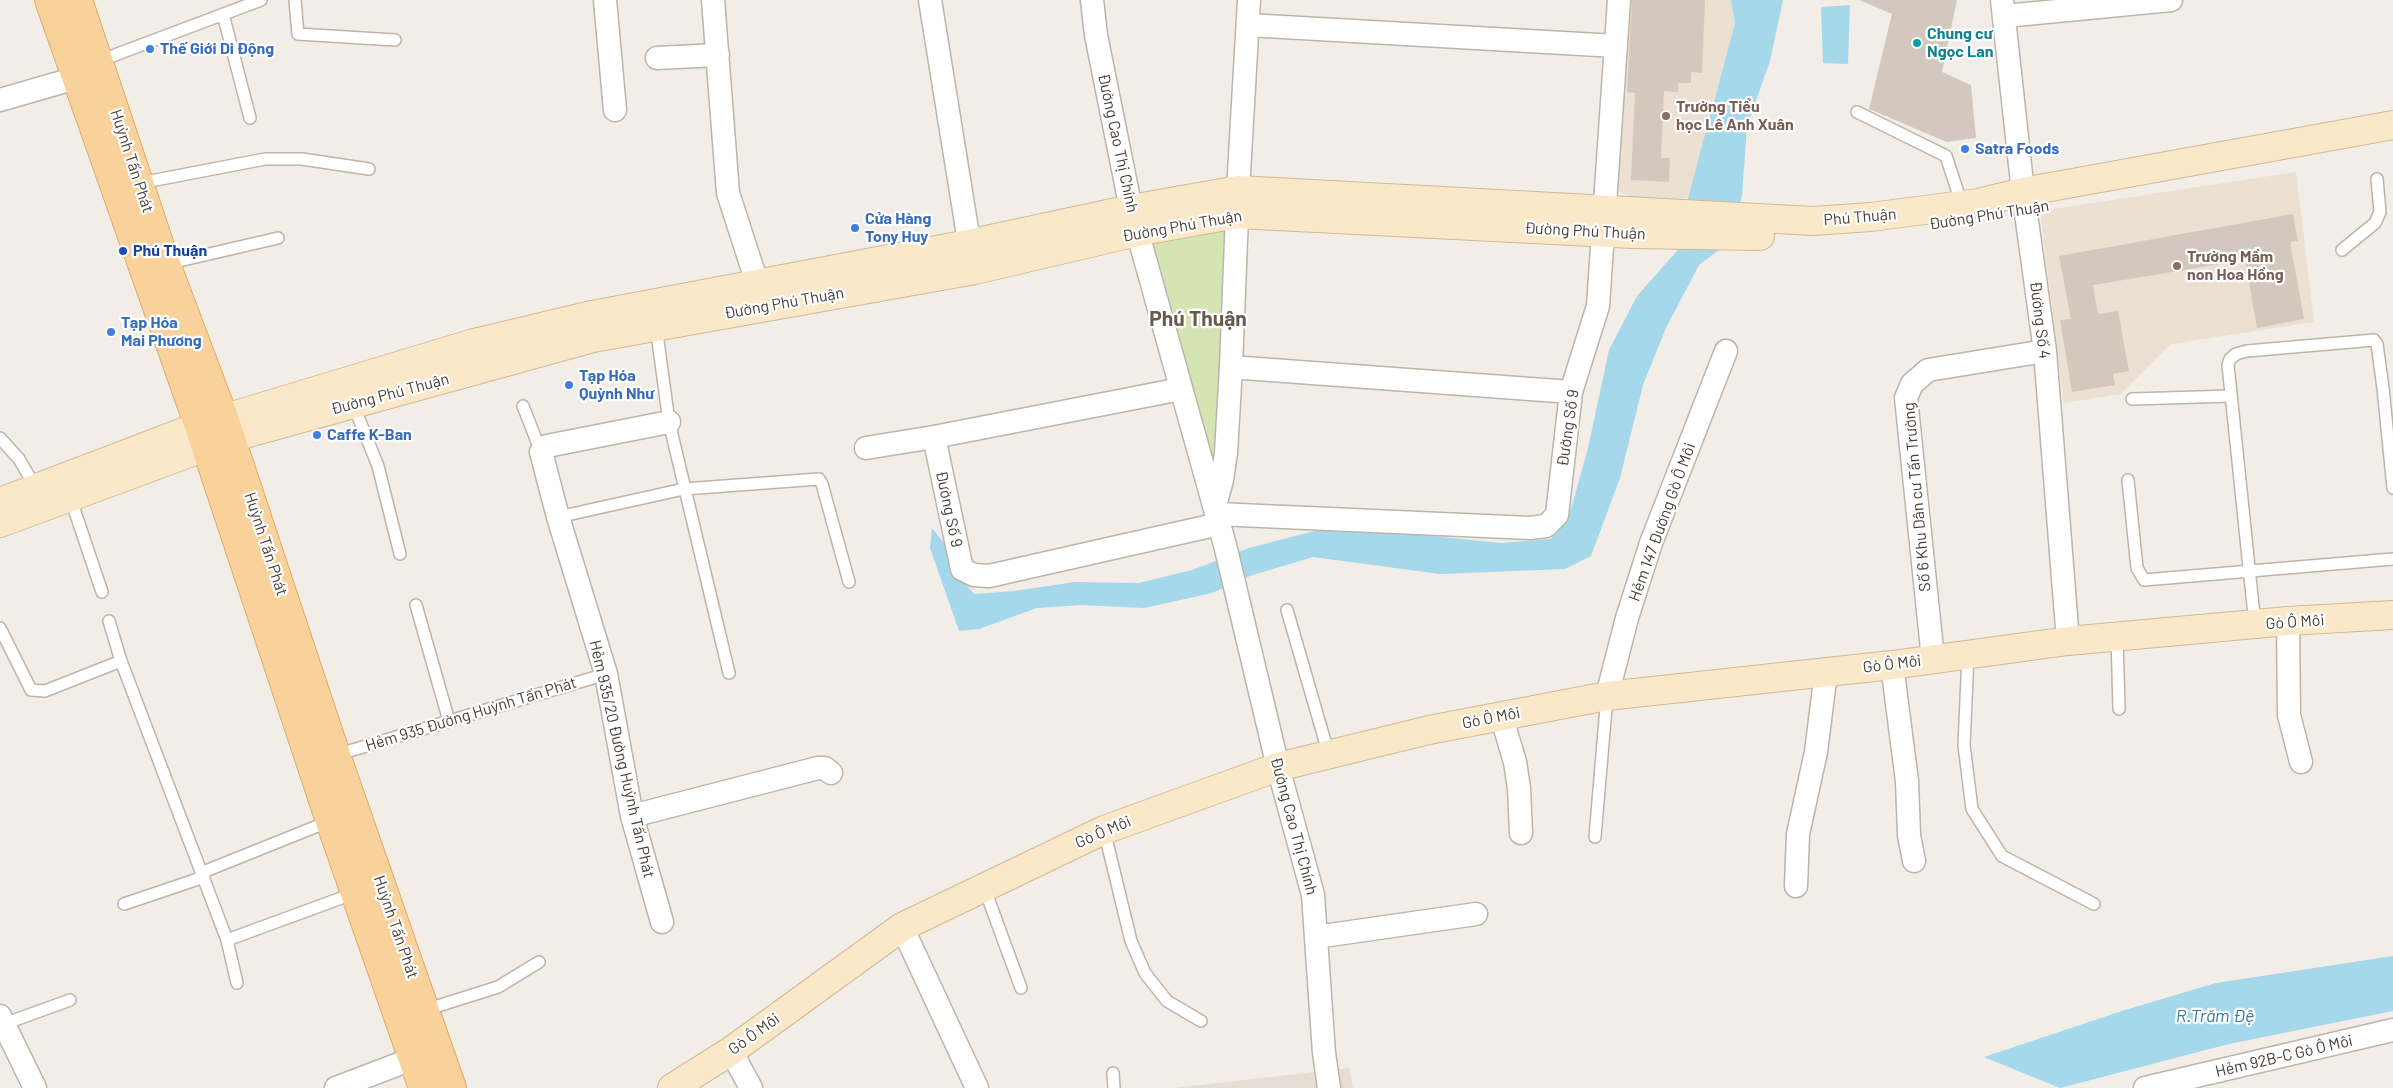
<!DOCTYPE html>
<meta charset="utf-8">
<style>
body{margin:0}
canvas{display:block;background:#f2ede7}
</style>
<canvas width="2393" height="1088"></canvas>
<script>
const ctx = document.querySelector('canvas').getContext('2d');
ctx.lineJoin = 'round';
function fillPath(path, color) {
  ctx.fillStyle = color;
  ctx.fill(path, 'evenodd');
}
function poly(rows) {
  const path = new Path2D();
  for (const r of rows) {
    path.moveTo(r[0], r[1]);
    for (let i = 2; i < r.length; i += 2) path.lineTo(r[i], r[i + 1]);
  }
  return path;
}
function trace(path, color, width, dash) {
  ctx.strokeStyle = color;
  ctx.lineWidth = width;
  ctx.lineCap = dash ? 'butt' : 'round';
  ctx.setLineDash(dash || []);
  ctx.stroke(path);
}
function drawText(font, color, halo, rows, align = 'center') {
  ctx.font = font + ' Barlow,sans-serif';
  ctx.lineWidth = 4.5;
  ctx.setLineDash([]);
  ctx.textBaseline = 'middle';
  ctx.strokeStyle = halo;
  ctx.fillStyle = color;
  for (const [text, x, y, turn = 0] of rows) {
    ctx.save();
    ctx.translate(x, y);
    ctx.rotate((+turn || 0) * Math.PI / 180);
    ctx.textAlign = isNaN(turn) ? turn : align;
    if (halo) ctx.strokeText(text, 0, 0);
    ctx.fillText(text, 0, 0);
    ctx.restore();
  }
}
const residential = poly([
 [1349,1068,1353,1088,1174,1088]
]);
const education = poly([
 [1629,0,1731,0,1735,23,1688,198,1657,201,1631,197,1621,193,1616,188],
 [2296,172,2314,322,2171,344,2121,394,2064,403,2040,211]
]);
const green = poly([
 [1218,219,1230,235,1217,456,1211,459,1150,237]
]);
const water = poly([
 [1731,0,1783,0,1770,61,1747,126,1742,196,1728,243,1699,265,1666,328,1643,385,1620,478,1591,556,1565,569,1440,574,1313,557,1250,576,1212,593,1144,608,1082,605,1037,608,979,629,959,631,930,548,932,528,946,545,958,575,974,594,1014,591,1075,582,1139,583,1192,570,1249,548,1322,529,1413,534,1501,543,1551,539,1571,509,1588,448,1609,350,1637,296,1684,243,1688,198,1735,23],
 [1850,5,1848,64,1823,63,1821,7],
 [2393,956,2393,1011,2229,1044,2060,1088,1984,1057,2125,1010,2216,983]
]);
const building = poly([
 [1632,0,1705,0,1702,73,1691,72,1691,83,1678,83,1678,92,1664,91,1661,158,1670,158,1669,182,1631,180,1635,93,1627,92],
 [1859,0,1957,0,1942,72,1971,85,1976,138,1947,142,1869,109,1892,14],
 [2293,214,2298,241,2290,242,2304,319,2257,328,2245,260,2093,285,2098,314,2118,311,2129,371,2113,374,2115,385,2072,392,2060,320,2071,319,2059,256]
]);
const lane = poly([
 [295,0,298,34,395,40],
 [223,14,250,118],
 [99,61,261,0],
 [1857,112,1946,156,1962,205],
 [140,183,265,159,302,159,369,169],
 [2342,250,2375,223,2380,212,2377,179],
 [166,264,278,238],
 [656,326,669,422,729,673],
 [2132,399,2231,396],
 [353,404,378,466,400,554],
 [523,406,541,452],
 [0,438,19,459,36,488],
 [2128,480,2137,568,2144,580,2393,559],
 [70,497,102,592],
 [558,517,684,489,819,479,822,484,849,582],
 [416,605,449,721],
 [1287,610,1329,755],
 [109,621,121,661,227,940,237,983],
 [2255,625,2228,365,2230,359,2236,354,2247,351,2374,340,2377,344,2383,388,2393,488],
 [0,628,31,690,45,691,121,661],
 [2117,637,2119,709],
 [1968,655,1964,745,1972,809,2002,856,2094,904],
 [336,755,606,674],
 [1104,830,1131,941,1145,973,1167,1001,1201,1021],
 [1595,837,1607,696],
 [203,872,330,821],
 [984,887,1021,988],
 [124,904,204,877],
 [227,940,355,893],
 [425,1010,498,987,539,962],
 [4,1024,70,1000],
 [1113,1073,1114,1088]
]);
const street = poly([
 [605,0,615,110],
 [713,0,728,193,762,298],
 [930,0,972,260],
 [1092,0,1096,35,1131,209,1225,545,1278,767,1313,895,1324,1053,1329,1088],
 [2002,0,2023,192,2045,351,2068,641],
 [2005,16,2171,0],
 [1248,25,1616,46],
 [657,58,718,55],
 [0,100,76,78],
 [1231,367,1571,392],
 [1181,389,934,437,962,569,974,575,989,576,1219,524],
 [866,448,934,437],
 [1215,506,1222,480,1226,453,1231,367,1238,190,1249,0],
 [1217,514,1530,528,1546,526,1557,515,1571,392,1598,306,1619,0],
 [2288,621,2289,715,2301,762],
 [1933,659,1906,398,1912,384,1928,370,2045,351],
 [1892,665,1907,781,1909,835,1914,861],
 [1607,696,1627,618,1651,543,1726,351],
 [1501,715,1515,762,1519,788,1521,833],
 [632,816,818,768,825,768,831,773],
 [1796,886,1798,834,1816,752,1826,672],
 [662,922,632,816,606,674,558,517,541,452,547,446,669,422],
 [902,927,977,1088],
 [1316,937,1476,914],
 [0,1016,35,1088],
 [731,1051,751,1088],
 [336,1088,412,1059],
 [2145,1088,2393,1030]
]);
const secondary = poly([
 [0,502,199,426,474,343,587,316,968,244,1131,209,1238,190,1813,221,1871,217,1978,203,2023,192,2393,125],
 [0,523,230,438,593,338,975,270,1137,232,1237,214,1632,234,1760,236],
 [672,1088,731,1051,902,927,1104,830,1278,767,1429,730,1607,696,1892,665,2068,641,2288,621,2393,615]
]);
const primary = poly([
 [49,0,199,426,330,821,423,1088],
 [78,0,166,264,224,418,336,755,452,1088]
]);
const markers = [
 [1917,43,5,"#0f9aa8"],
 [150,49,5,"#3f7fe0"],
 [1666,116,5,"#8d6e63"],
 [1965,149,5,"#3f7fe0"],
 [855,228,5,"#3f7fe0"],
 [123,251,5,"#1a4fb4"],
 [2177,266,5,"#8d6e63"],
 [111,332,5,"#3f7fe0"],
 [569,385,5,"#3f7fe0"],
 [317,435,5,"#3f7fe0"]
];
const cultureNames = [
 ["Chung cư",1927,34],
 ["Ngọc Lan",1927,52]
];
const shopNames = [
 ["Thế Giới Di Động",160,49],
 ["Satra Foods",1975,149],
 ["Cửa Hàng",865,219],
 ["Tony Huy",865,237],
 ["Tạp Hóa",121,323],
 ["Mai Phương",121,341],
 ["Tạp Hóa",579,376],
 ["Quỳnh Như",579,394],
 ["Caffe K-Ban",327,435]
];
const educationNames = [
 ["Trường Tiểu",1676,107],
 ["học Lê Anh Xuân",1676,125],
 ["Trường Mầm",2187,257],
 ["non Hoa Hồng",2187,275]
];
const streetNames = [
 ["Đường Cao Thị Chính",1118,143,78],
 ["Huỳnh Tấn Phát",132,161,72],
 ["Đường Phú Thuận",1989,215,-9],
 ["Phú Thuận",1860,217,-5],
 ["Đường Phú Thuận",1182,226,-10],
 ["Đường Phú Thuận",1585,231,3],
 ["Đường Phú Thuận",784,303,-10],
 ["Đường Số 4",2040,320,83],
 ["Đường Phú Thuận",390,394,-15],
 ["Đường Số 9",1568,428,-82],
 ["Số 6 Khu Dân cư Tấn Trường",1917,497,-95],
 ["Đường Số 9",949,509,78],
 ["Hẻm 147 Đường Gò Ô Môi",1662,522,-70],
 ["Huỳnh Tấn Phát",266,544,72],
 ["Gò Ô Môi",2295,622,-4],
 ["Gò Ô Môi",1892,664,-7],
 ["Hẻm 935 Đường Huỳnh Tấn Phát",471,714,-17],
 ["Gò Ô Môi",1491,718,-11],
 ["Hẻm 935/20 Đường Huỳnh Tấn Phát",622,759,77],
 ["Đường Cao Thị Chính",1294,826,75],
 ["Gò Ô Môi",1103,832,-23],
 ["Huỳnh Tấn Phát",396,927,71],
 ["Gò Ô Môi",754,1034,-36],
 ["Hẻm 92B-C Gò Ô Môi",2284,1056,-13]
];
const transitNames = [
 ["Phú Thuận",133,251]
];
const waterNames = [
 ["R.Trăm Đệ",2215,1016]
];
const districtNames = [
 ["Phú Thuận",1198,319]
];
fillPath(residential, '#e6ded5');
fillPath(education, '#ebe0d1');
fillPath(green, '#d4e4b2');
fillPath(water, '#a6d8ec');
fillPath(building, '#d3c8bd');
trace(lane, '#bdb4aa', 14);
trace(street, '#bdb4aa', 25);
trace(secondary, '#cfba98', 30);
trace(primary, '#dcac6b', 30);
trace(lane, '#fff', 11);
trace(street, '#fff', 22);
trace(secondary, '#fbe8c8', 28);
trace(primary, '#f8d29a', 28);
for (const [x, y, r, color] of markers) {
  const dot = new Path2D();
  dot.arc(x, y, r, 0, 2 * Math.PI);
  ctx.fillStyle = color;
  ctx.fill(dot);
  trace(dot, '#fff', 2);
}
drawText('bold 16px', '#0d838f', '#fff', cultureNames, 'left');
drawText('bold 16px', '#366cbe', '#fff', shopNames, 'left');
drawText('bold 16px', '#785e54', '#fff', educationNames, 'left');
drawText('16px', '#453d36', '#fff', streetNames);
drawText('bold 16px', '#164399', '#fff', transitNames, 'left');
drawText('italic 18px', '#327b9b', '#fff', waterNames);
drawText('bold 21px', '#675a4e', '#fff', districtNames);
</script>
